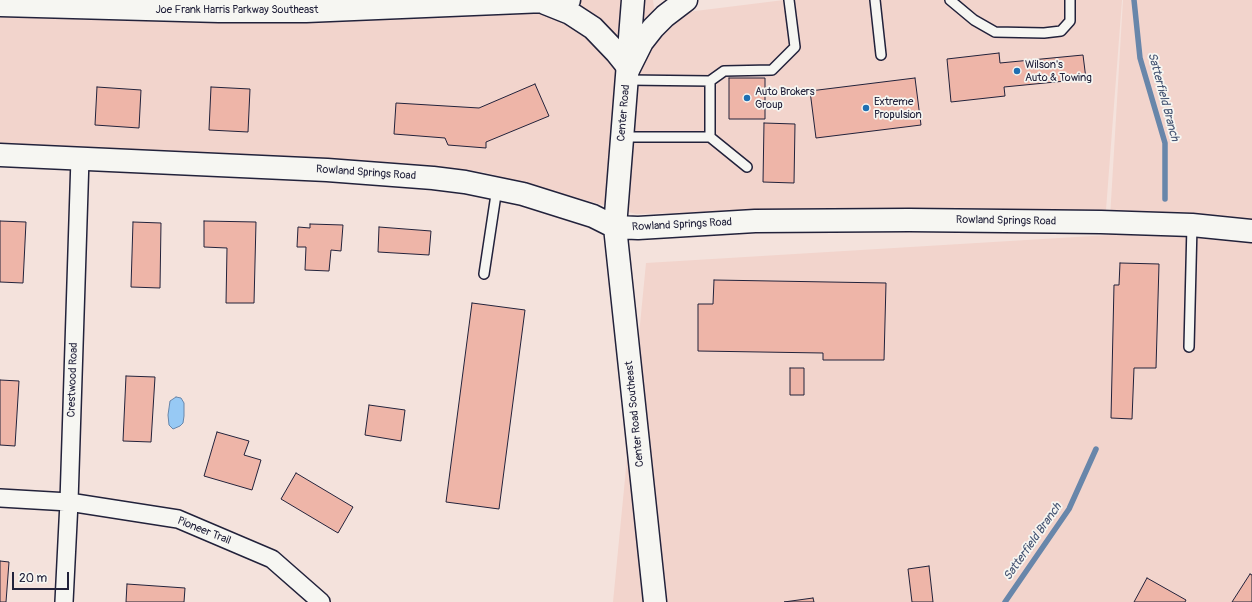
<!DOCTYPE html>
<style>
body{margin:0}
#map{position:relative;width:1252px;height:602px;overflow:hidden;background:#f4e2dc;font-family:Pangolin,sans-serif}
canvas{display:block}
.scale{position:absolute;left:12px;top:572px;width:57px;height:18px;box-sizing:border-box;border:2px solid #22223b;border-top:0;padding-left:5px;font-size:12px;line-height:14px;white-space:nowrap;color:#22223b;-webkit-text-stroke:3px #f6f6f2;paint-order:stroke}
</style>
<div id="map">
<canvas width="1252" height="602"></canvas>
<div class="scale">20 m</div>
</div>
<script>
const ctx = document.querySelector('canvas').getContext('2d');
ctx.lineJoin = 'round';
function fillPath(path, color) {
  ctx.fillStyle = color;
  ctx.fill(path, 'evenodd');
}
function poly(rows) {
  const path = new Path2D();
  for (const r of rows) {
    path.moveTo(r[0], r[1]);
    for (let i = 2; i < r.length; i += 2) path.lineTo(r[i], r[i + 1]);
  }
  return path;
}
function trace(path, color, width, dash) {
  ctx.strokeStyle = color;
  ctx.lineWidth = width;
  ctx.lineCap = dash ? 'butt' : 'round';
  ctx.setLineDash(dash || []);
  ctx.stroke(path);
}
function drawText(font, color, halo, rows, align = 'center') {
  ctx.font = font + ' Pangolin,sans-serif';
  ctx.lineWidth = 3.5;
  ctx.setLineDash([]);
  ctx.textBaseline = 'middle';
  ctx.strokeStyle = halo;
  ctx.fillStyle = color;
  for (const [text, x, y, turn = 0] of rows) {
    ctx.save();
    ctx.translate(x, y);
    ctx.rotate((+turn || 0) * Math.PI / 180);
    ctx.textAlign = isNaN(turn) ? turn : align;
    if (halo) ctx.strokeText(text, 0, 0);
    ctx.fillText(text, 0, 0);
    ctx.restore();
  }
}
const built = poly([
 [0,0,653,0,655,16,784,0,1122,0,1106,210,872,208,636,214,483,172,0,144],
 [1123,0,1252,0,1252,602,613,602,646,263,1109,235]
]);
const water = poly([
 [176,397,181,398,184,403,184,416,183,423,180,426,173,429,169,425,168,415,170,401,176,397]
]);
const stream = poly([
 [1134,0,1140,58,1165,143,1165,199],
 [1005,602,1069,509,1096,449]
]);
const building = poly([
 [999,53,1000,63,1083,55,1086,79,1004,87,1005,96,951,102,947,59,999,53],
 [729,78,765,78,765,119,729,119,729,78],
 [915,78,921,125,816,138,810,91,915,78],
 [535,84,549,116,486,142,486,148,448,145,445,138,394,134,396,103,479,108,535,84],
 [97,87,141,90,139,128,95,125,97,87],
 [211,87,250,89,248,132,209,130,211,87],
 [764,123,795,124,794,183,763,182,764,123],
 [0,221,26,222,23,283,0,282,0,221],
 [204,221,256,222,254,303,226,303,227,248,204,247,204,221],
 [133,222,161,223,160,288,131,287,133,222],
 [310,224,343,225,341,251,331,250,329,271,305,270,306,247,297,247,298,227,310,228,310,224],
 [379,227,431,231,429,255,378,252,379,227],
 [1120,263,1159,264,1156,368,1134,368,1132,419,1111,418,1114,285,1119,285,1120,263],
 [714,280,886,283,884,360,823,360,823,353,698,351,698,304,713,304,714,280],
 [472,303,525,310,499,509,446,502,472,303],
 [790,368,804,368,804,395,790,395,790,368],
 [126,376,155,377,151,442,123,441,126,376],
 [0,380,19,381,15,446,0,445,0,380],
 [369,405,405,410,401,441,365,435,369,405],
 [217,432,249,441,244,455,261,460,252,490,204,476,217,432],
 [296,473,353,507,338,533,281,499,296,473],
 [0,561,9,562,6,602,0,602,0,561],
 [929,566,933,602,912,602,908,569,929,566],
 [1250,574,1252,575,1252,602,1232,602,1250,574],
 [1147,578,1186,600,1185,602,1134,602,1147,578],
 [127,584,185,588,184,602,126,602,127,584],
 [813,598,814,602,784,602,813,598]
]);
const lane = poly([
 [875,0,881,55],
 [950,0,974,20,995,32,1044,33,1061,31,1070,21,1070,0],
 [710,81,724,71,772,70,795,47,789,0],
 [622,137,710,137,710,81,627,80],
 [710,137,747,167],
 [484,274,497,188],
 [1189,347,1192,225]
]);
const street = poly([
 [0,498,69,502,178,519,272,559,321,602],
 [64,602,69,502,80,158]
]);
const secondary = poly([
 [633,0,615,227,655,602],
 [0,155,327,170,433,178,465,182,523,194,593,216,615,227,638,228,755,221,909,220,1101,222,1192,225,1252,231]
]);
const primary = poly([
 [545,3,570,13,593,28,616,52,628,67],
 [0,5,219,11,306,11,569,0],
 [628,70,642,42,653,28,665,16,686,0]
]);
const markers = [
 [1017,71,4,"#1f6fb2"],
 [747,98,4,"#1f6fb2"],
 [866,108,4,"#1f6fb2"]
];
const streetNames = [
 ["Joe Frank Harris Parkway Southeast",237,10],
 ["Center Road",624,113,-85],
 ["Rowland Springs Road",366,173,4],
 ["Rowland Springs Road",1006,221,1],
 ["Rowland Springs Road",682,225,-3],
 ["Crestwood Road",73,380,-88],
 ["Center Road Southeast",635,414,-96],
 ["Pioneer Trail",204,531,22]
];
const poiNames = [
 ["Wilson's",1025,65],
 ["Auto & Towing",1025,78],
 ["Auto Brokers",755,92],
 ["Group",755,105],
 ["Extreme",874,102],
 ["Propulsion",874,115]
];
const waterNames = [
 ["Satterfield Branch",1163,97,75],
 ["Satterfield Branch",1033,542,-55]
];
fillPath(built, '#f2d4cc');
fillPath(water, '#97c9f4');
trace(water, '#6886aa', 1);
trace(stream, '#6886aa', 5.5);
fillPath(building, '#eeb5a8');
trace(building, '#22223b', 1);
trace(lane, '#22223b', 12);
trace(street, '#22223b', 20);
trace(secondary, '#22223b', 25);
trace(primary, '#22223b', 25);
trace(lane, '#f6f6f2', 9);
trace(street, '#f6f6f2', 17);
trace(secondary, '#f6f6f2', 22);
trace(primary, '#f6f6f2', 22);
for (const [x, y, r, color] of markers) {
  const dot = new Path2D();
  dot.arc(x, y, r, 0, 2 * Math.PI);
  ctx.fillStyle = color;
  ctx.fill(dot);
  trace(dot, '#f6f6f2', 1.5);
}
drawText('11px', '#22223b', '#f6f6f2', streetNames);
drawText('11px', '#22223b', '#f6f6f2', poiNames, 'left');
drawText('italic 12px', '#455472', '#f6f6f2', waterNames);
</script>
